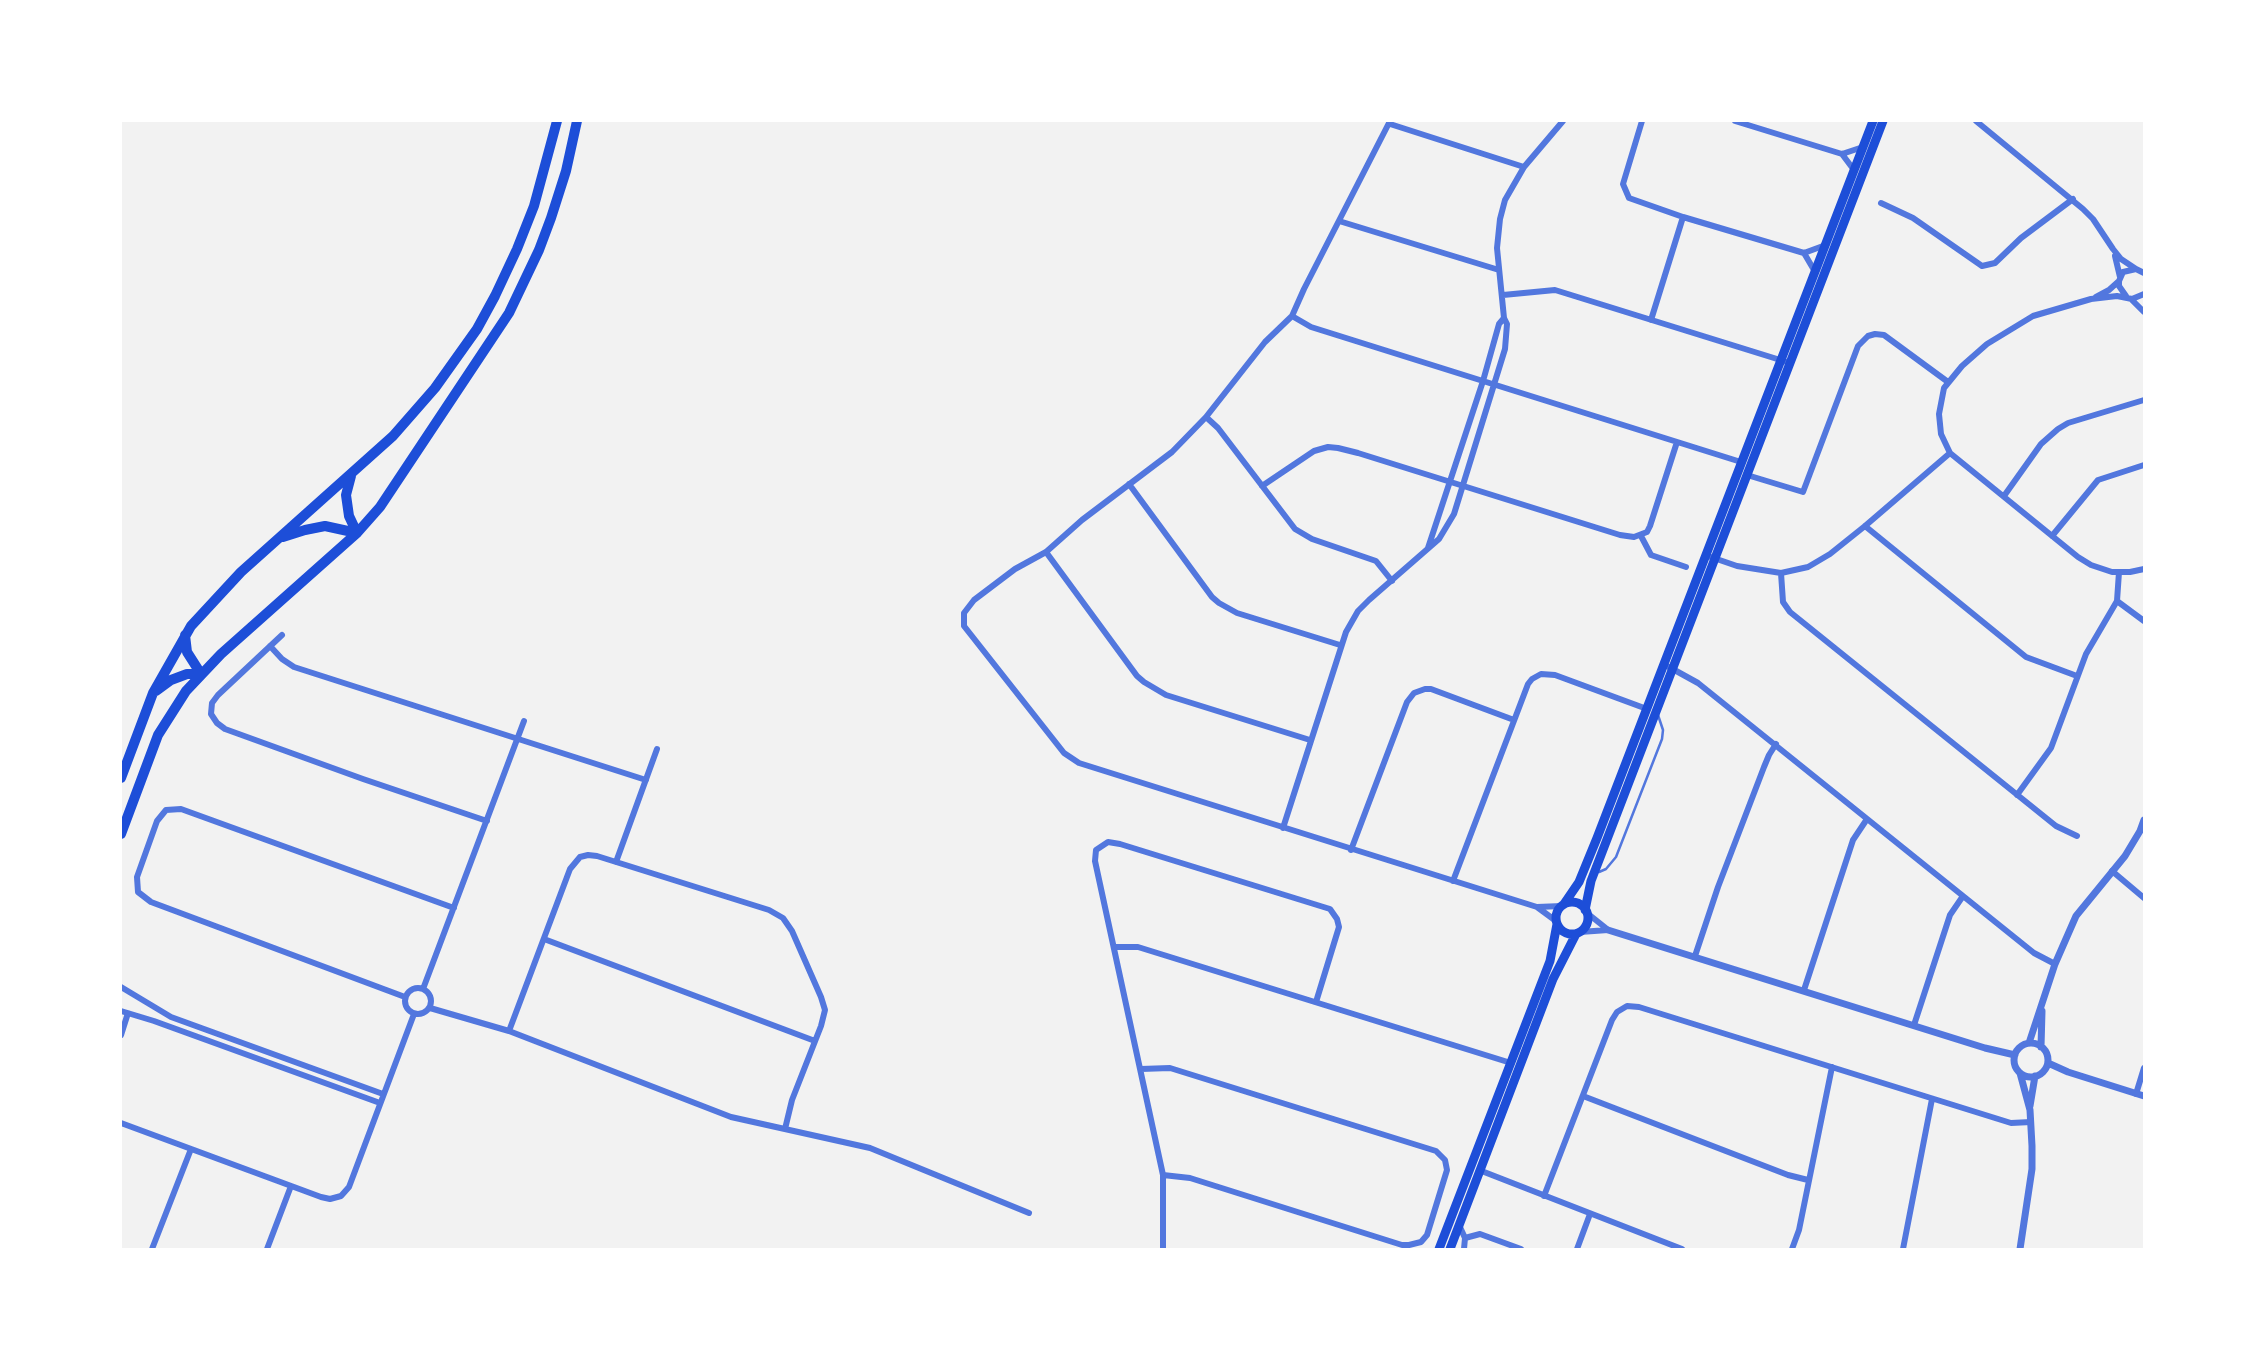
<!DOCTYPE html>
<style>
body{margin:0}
#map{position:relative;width:2265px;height:1370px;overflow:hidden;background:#f2f2f2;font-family:"Fira Sans Condensed",sans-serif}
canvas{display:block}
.frame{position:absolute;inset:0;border:122px solid #fff;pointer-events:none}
</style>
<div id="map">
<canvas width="2265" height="1370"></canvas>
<div class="frame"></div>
</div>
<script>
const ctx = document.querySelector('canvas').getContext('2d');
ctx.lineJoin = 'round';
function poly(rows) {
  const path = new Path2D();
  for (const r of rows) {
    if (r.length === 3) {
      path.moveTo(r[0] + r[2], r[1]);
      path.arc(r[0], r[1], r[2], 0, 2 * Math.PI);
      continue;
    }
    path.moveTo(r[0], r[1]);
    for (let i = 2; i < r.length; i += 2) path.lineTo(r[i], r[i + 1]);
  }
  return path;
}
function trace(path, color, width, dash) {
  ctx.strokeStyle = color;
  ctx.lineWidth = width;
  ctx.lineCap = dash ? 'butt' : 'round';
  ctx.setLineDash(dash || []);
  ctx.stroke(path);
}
const service = poly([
 [1599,872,1606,869,1616,857,1662,739,1663,730,1658,715]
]);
const minor = poly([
 [1390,121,1304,289,1292,316,1265,342,1206,417,1172,452,1082,520,1046,552,1015,569,974,600,964,613,964,626,1064,753,1079,763,1537,907,1556,921],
 [1642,121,1623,184,1629,198,1683,217,1804,253,1823,246],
 [1735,121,1842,154,1863,147],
 [1976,121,2083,209,2093,219,2113,249,2121,259,2136,269],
 [1390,124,1524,167],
 [1842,154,1854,170],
 [1881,203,1913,218,1982,266,1995,263,2021,238,2073,199],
 [1339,221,1499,270],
 [1804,253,1814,270],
 [2115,256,2120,277],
 [2144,294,2132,299,2117,296,2091,299,2033,316,1987,344,1962,366,1944,388,1939,414,1941,434,1950,453,2078,557,2091,565,2112,572,2130,572,2144,569],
 [1503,295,1555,290,1790,363],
 [2126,296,2119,286,2119,281,2123,272,2136,269,2144,273],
 [2096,297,2109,290,2119,281],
 [2131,299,2144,312],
 [1292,316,1311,327,1741,462],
 [1651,320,1683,217],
 [1206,417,1218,428,1295,529,1312,539,1376,561,1392,581],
 [1747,475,1803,492,1858,346,1868,336,1875,334,1884,335,1948,382],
 [1129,484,1212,597,1219,603,1237,613,1340,645],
 [1262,486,1314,451,1328,447,1338,448,1358,453,1620,535,1634,537,1647,532,1650,526,1677,442],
 [2004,496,2041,444,2058,429,2068,423,2144,400],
 [1865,526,2026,657,2077,676],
 [1641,536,1651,555,1686,567],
 [2052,536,2098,480,2144,465],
 [1428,548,1483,381,1499,324,1504,318],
 [1046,552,1137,676,1144,682,1166,695,1310,740],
 [1705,555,1737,566,1781,573,1808,567,1830,554,1865,526,1950,453],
 [1781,573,1783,602,1790,612,2056,826,2077,836],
 [2117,601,2144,621],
 [282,635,218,695,212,703,211,714,217,723,225,729,363,779,487,821],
 [270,646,282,659,294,667,646,780],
 [1669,667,1698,683,2034,953,2055,964],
 [2017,795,2051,748,2086,654,2117,601,2119,572],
 [1283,828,1346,632,1358,611,1369,600,1439,539,1454,514,1505,349,1507,324,1504,318,1497,248,1500,219,1505,200,1524,167,1563,121],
 [1351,850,1407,702,1414,693,1425,689,1431,689,1514,720],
 [616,862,657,749],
 [2112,871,2144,898],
 [1453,881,1528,684,1532,679,1541,674,1555,675,1647,709],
 [1537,907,1562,906],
 [1587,913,1607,929],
 [1580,932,1608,930],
 [544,939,815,1041],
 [1114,947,1138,947,1511,1063],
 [1695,956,1718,887,1764,767,1769,755,1776,744],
 [121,987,171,1017,383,1094],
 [418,1001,13],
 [423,989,524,721],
 [1804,990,1853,840,1867,819],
 [405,997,151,902,138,892,137,877,157,821,166,810,181,809,454,908],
 [430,1008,509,1031,731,1117,870,1148,1029,1213],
 [121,1011,154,1021,380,1103],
 [1914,1025,1950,915,1963,896],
 [509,1031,570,869,580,857,588,855,597,856,769,910,783,918,792,931,821,997,825,1010,821,1026,792,1100,785,1129],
 [121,1035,128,1013],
 [1141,1069,1170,1068,1436,1151,1445,1160,1447,1170,1427,1235,1421,1242,1409,1245,1402,1245,1190,1178,1163,1175],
 [2136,1094,2144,1068],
 [1583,1096,1788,1175,1808,1180],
 [121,1123,321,1197,330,1199,341,1196,349,1187,414,1014],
 [1479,1170,1682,1249],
 [1544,1196,1612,1020,1617,1012,1627,1006,1639,1007,2011,1123,2031,1122],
 [1459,1225,1465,1238,1464,1249],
 [1465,1238,1480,1234,1521,1249],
 [152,1249,191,1149],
 [267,1249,291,1186],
 [1163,1249,1163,1175,1095,861,1096,850,1108,842,1120,844,1330,909,1337,919,1339,927,1316,1002],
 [1577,1249,1590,1214],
 [1792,1249,1799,1230,1832,1067],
 [1903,1249,1932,1099]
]);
const tertiary = poly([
 [1608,930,1985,1048,2015,1055],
 [2029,1043,2055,964,2076,916,2125,856,2140,831,2144,820],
 [2031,1060,17],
 [2041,1047,2042,1011],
 [2048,1063,2068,1072,2144,1096],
 [2020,1073,2030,1110,2032,1146,2032,1169,2020,1249],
 [2030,1106,2035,1076]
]);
const secondary = poly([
 [1572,918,16],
 [1564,904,1579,882,1597,838,1873,121],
 [1585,910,1591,881,1883,121],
 [1439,1249,1550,961,1557,924],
 [1450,1249,1553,979,1576,934]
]);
const primary = poly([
 [351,476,346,495,349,516,357,533],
 [283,537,305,530,325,526,357,533],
 [185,635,187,652,201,674],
 [156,691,171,680,187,674,201,674],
 [121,778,153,693,191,626,241,572,393,436,435,388,477,329,495,296,517,249,534,206,557,121],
 [121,834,158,735,186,691,221,654,357,533,380,507,509,313,539,250,551,218,566,171,577,121]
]);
trace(service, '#5277de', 2.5);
trace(minor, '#5277de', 6);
trace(tertiary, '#5277de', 7);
trace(secondary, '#1d4ed8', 9);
trace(primary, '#1d4ed8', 10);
</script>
